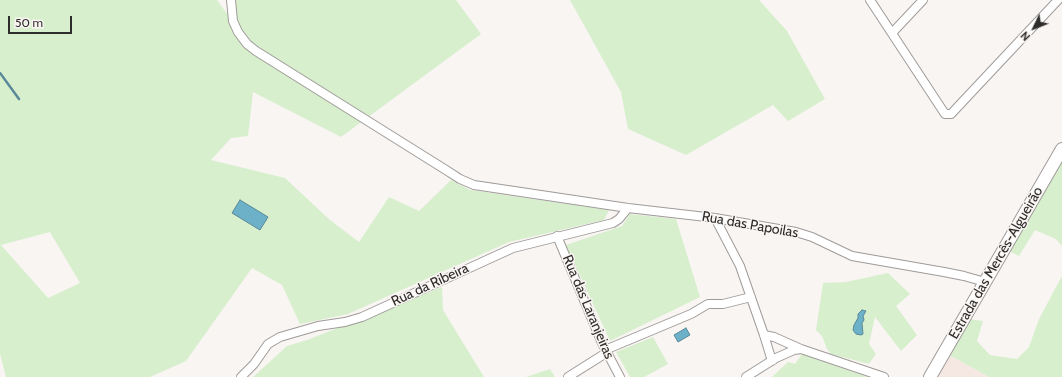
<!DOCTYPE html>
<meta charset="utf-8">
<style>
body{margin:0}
#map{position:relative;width:1062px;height:377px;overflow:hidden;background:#f9f5f3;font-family:Cabin,sans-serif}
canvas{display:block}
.north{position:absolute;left:1014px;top:8px;width:40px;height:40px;-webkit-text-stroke:3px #f9f5f3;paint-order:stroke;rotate:227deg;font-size:11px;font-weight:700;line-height:16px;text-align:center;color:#2f2d2c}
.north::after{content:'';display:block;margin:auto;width:14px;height:18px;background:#2f2d2c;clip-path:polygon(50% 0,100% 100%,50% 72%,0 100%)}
.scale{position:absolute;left:8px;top:16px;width:64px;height:18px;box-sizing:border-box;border:2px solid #2f2d2c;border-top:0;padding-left:5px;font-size:12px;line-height:14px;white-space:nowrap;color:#2f2d2c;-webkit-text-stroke:3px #f9f5f3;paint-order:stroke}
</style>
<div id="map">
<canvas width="1062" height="377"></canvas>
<div class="north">N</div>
<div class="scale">50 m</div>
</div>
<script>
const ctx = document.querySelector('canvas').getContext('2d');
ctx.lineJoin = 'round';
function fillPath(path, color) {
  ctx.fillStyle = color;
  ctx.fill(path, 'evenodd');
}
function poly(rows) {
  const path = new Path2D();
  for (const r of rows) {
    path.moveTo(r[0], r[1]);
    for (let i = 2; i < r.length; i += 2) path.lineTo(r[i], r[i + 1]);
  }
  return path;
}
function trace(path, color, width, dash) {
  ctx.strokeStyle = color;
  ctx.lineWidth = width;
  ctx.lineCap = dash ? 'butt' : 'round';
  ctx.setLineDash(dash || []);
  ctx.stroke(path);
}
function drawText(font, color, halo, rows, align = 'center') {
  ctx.font = font + ' Cabin,sans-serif';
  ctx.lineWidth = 3;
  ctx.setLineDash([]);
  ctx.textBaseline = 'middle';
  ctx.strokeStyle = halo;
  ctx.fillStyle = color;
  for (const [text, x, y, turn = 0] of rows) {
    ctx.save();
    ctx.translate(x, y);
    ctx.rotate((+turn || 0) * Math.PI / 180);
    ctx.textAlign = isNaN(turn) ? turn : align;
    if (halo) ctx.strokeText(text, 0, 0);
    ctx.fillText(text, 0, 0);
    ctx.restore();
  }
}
const built = poly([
 [949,355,989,377,938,377]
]);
const green = poly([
 [0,0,217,0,228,15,226,0,456,0,481,34,341,137,253,92,248,136,231,138,211,160,285,178,330,220,359,242,389,197,419,211,451,180,470,190,609,210,604,220,509,242,348,314,300,324,282,285,252,268,186,361,150,377,6,377,0,354],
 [50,232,80,283,48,298,1,245],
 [570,0,759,0,787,31,825,99,788,121,773,105,686,155,628,129,621,92],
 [1062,158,1062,246,1056,239,1035,230,1019,256,1009,251],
 [630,214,676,219,700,297,610,341,566,245,622,226],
 [888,273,910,294,896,306,917,335,901,351,875,317,869,344,876,354,869,364,831,354,827,349,822,336,816,330,823,283,846,282],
 [1062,276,1062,377,989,377,949,355,970,319,983,321,977,341,990,355,1017,359,1029,347,1039,319],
 [442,287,443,310,484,377,253,377,287,346,307,340],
 [653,337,668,364,644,377,630,377,616,352],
 [802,354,868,377,772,377,788,362,795,364],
 [550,369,555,377,526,377]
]);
const water = poly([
 [240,200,268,217,260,230,232,213,240,200],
 [862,310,866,311,863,316,864,320,862,323,863,334,861,335,856,334,853,330,854,325,858,318,858,314,862,310],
 [686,328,690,335,678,342,674,335,686,328]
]);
const stream = poly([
 [0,73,19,99]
]);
const street = poly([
 [231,0,233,21,238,32,247,44,256,51,446,170,460,179,474,185,628,208,715,218,796,232,812,237,852,256,944,272,964,276,985,282],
 [870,0,945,114,951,114,1058,0],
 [892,33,923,0],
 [715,218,740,266,764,335,772,361],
 [557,236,602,343,620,377],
 [764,335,774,337,801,349],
 [605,350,691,314,708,304,723,304,751,297],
 [241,377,254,364,268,344,280,337,318,326,345,322,362,317,513,248,613,223,619,219,628,208],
 [568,377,606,353],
 [746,377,776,358,794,350,801,349,884,377]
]);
const secondary = poly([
 [930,377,1062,149]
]);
const streetNames = [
 ["Rua das Papoilas",750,225,10],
 ["Estrada das Mercês-Algueirão",996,263,-60],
 ["Rua da Ribeira",430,285,-25],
 ["Rua das Laranjeiras",588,307,67]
];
fillPath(built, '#f5e8e3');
fillPath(green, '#d7efcd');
fillPath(water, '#6cb1c8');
trace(water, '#5a8999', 1);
trace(stream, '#5a8999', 2.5);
trace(street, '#9f9b99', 10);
trace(secondary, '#9f9b99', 14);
trace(street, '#fff', 8);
trace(secondary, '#fff', 12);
drawText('14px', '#2f2d2c', '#f9f5f3', streetNames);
</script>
